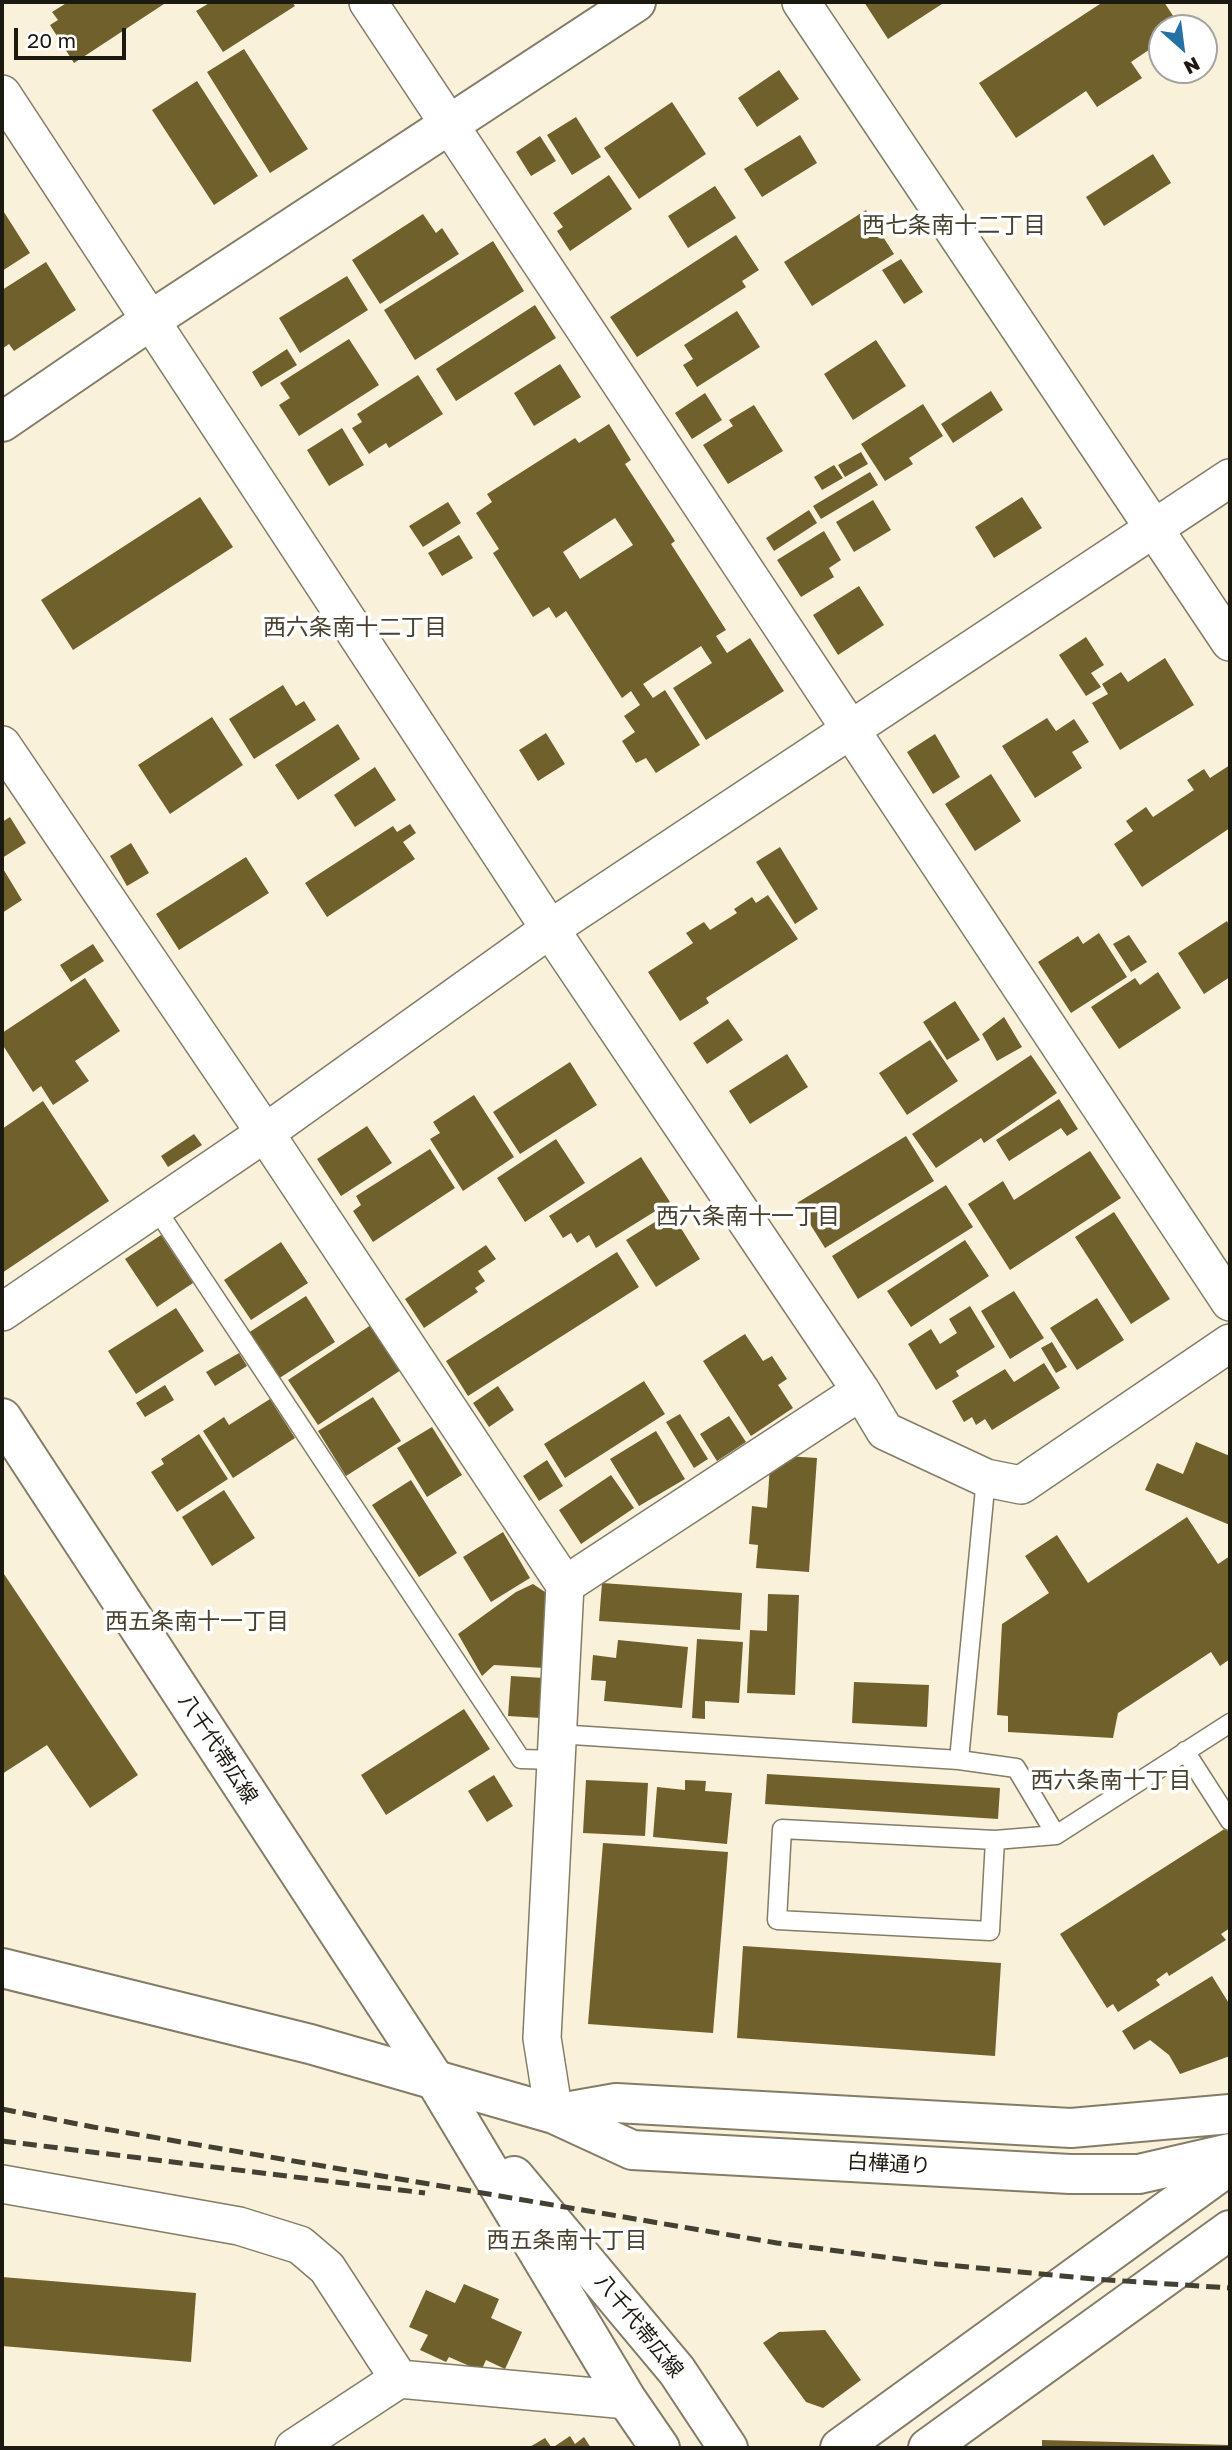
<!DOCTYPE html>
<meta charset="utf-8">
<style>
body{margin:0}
#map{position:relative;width:1232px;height:2450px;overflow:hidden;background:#f9f1d9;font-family:"Golos Text",sans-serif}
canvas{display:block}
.frame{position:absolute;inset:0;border:4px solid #1c1910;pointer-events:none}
.north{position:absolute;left:1148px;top:14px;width:70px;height:70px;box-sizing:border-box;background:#fff;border:2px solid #a4a39f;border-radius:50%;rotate:152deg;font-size:19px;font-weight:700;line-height:28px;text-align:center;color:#1c1910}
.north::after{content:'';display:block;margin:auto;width:24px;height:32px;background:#2471a4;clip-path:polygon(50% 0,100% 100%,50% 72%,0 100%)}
.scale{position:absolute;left:14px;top:28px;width:112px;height:32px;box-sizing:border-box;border:4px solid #1c1910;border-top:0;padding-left:9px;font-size:21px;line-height:24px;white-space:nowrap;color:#1c1910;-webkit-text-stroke:5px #fff;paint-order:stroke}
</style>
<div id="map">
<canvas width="1232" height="2450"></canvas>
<div class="frame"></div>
<div class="north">N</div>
<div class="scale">20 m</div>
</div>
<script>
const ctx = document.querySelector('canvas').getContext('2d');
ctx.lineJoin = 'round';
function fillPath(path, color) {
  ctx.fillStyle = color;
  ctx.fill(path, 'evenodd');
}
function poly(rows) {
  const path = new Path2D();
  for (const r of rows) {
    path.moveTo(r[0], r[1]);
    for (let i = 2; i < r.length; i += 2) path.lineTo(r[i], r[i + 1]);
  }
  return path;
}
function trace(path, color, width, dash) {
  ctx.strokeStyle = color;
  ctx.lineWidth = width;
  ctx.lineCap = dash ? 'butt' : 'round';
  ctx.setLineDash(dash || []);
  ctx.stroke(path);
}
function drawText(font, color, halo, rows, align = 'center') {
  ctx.font = font + ' "Golos Text","Noto Sans JP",sans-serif';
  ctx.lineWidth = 7;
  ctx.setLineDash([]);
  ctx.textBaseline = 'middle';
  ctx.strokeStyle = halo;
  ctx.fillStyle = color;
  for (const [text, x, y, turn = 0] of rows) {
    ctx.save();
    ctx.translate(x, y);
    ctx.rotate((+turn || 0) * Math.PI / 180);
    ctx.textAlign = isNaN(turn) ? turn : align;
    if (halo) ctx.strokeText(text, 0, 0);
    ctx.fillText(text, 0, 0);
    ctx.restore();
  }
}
const building = poly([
 [68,2,167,2,74,63,50,25,58,20,52,12],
 [211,2,292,2,295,6,223,52,196,11],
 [864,2,945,2,888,39],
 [1103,2,1164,2,1181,28,1162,28,1162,41,1131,62,1142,78,1097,107,1086,91,1016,138,979,83],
 [244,49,308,149,270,173,207,72],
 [779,70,799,99,757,127,738,98],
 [197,81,258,176,214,205,152,110],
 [672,102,706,154,639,199,604,148],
 [576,117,601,157,572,175,547,135],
 [800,135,817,163,762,197,744,169],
 [540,136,556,161,531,176,516,152],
 [1153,154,1171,183,1104,226,1086,197],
 [609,175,632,209,570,251,557,231,563,227,553,213],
 [715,186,736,218,688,248,668,216],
 [2,209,30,253,2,271],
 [866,210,894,254,812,306,784,262],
 [423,214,436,233,442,228,459,254,380,304,352,260],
 [736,235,759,270,742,281,746,287,637,357,610,317],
 [493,241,524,291,415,360,384,310],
 [901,259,923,292,904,304,882,270],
 [46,262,76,310,14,351,9,344,2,349,2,290],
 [347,276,368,310,300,353,279,318],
 [535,305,556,338,456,401,436,369],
 [737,311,760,347,697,387,683,365,693,359,684,345],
 [349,339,379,385,299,436,279,405,290,398,280,383],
 [876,340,906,386,853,420,824,374],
 [287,349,297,365,261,387,252,372],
 [560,364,581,397,534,426,514,393],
 [418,375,443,414,389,448,386,443,369,454,352,428,362,422,357,414],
 [991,391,1003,410,953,443,941,424],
 [705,393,722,420,692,439,675,413],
 [923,404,943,436,909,458,913,464,885,481,861,444],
 [754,405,783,451,728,484,703,445,733,426,729,420],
 [609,424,631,460,625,464,675,541,671,544,726,630,716,636,727,653,750,638,784,691,706,740,673,688,712,663,701,646,643,684,653,698,665,690,700,745,656,773,646,758,636,763,622,741,635,732,624,716,640,705,631,691,622,698,566,611,556,618,549,607,533,617,493,553,499,549,476,513,492,502,487,494,575,438,579,443],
 [615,518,633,545,580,579,563,552],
 [342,428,364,465,329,486,307,450],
 [861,452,868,464,845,477,838,465],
 [834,465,843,478,822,490,814,477],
 [870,472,878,485,821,519,813,506],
 [200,497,233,547,73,650,41,600],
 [1022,497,1042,528,994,558,975,527],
 [873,500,891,530,854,552,836,522],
 [448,502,461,523,423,547,409,526],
 [809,510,817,523,774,551,766,538],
 [824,531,841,560,829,568,834,577,801,597,777,560],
 [459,535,473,558,442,576,428,553],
 [859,586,884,625,838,655,813,615],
 [1086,637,1104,665,1091,673,1101,687,1086,696,1059,655],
 [1165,658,1194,705,1120,750,1092,703,1108,694,1102,684,1121,672,1128,682],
 [283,685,296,706,304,701,316,720,254,759,229,719],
 [212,717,243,765,170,814,138,765],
 [1047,718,1056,731,1074,719,1089,742,1072,752,1082,768,1035,798,1002,746],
 [338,724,360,759,298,800,275,765],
 [546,733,565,764,538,781,519,750],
 [935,734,960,777,933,794,907,752],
 [1230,765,1230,828,1142,887,1114,844,1133,831,1126,821,1146,807,1153,817,1194,790,1187,780,1204,769,1210,778],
 [375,767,396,800,355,827,334,795],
 [991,774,1021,821,975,851,945,804],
 [10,817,26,843,2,858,2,822],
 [410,824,416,833,403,842,415,859,327,917,305,883,393,826,397,832],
 [131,843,149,873,127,886,110,856],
 [780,847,818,909,795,924,756,862],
 [246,857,269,893,179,950,156,914],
 [2,867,22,900,2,913],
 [768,895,798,939,706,998,709,1003,680,1021,648,972,693,943,686,933,704,922,710,930,737,913,734,909,752,897,756,903],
 [1227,921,1230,927,1230,977,1204,994,1178,953],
 [1099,933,1127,977,1071,1013,1038,962,1078,936,1083,944],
 [1129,935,1147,962,1131,972,1113,944],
 [93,944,104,961,71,982,60,965],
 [1158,972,1181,1008,1119,1049,1091,1007,1135,978,1140,985],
 [85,978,120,1031,75,1061,89,1081,53,1105,41,1086,33,1092,2,1044,2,1033],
 [955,1001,980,1040,947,1060,923,1022],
 [1004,1017,1022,1047,997,1061,982,1034],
 [728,1019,743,1040,707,1064,693,1043],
 [930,1040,958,1081,907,1115,879,1073],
 [787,1054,808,1087,750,1124,729,1091],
 [1031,1055,1057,1093,984,1143,981,1138,936,1168,912,1134],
 [570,1062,597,1105,520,1154,493,1112],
 [474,1095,514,1157,463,1191,430,1139,440,1133,433,1122],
 [1059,1099,1078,1129,1067,1136,1061,1128,1009,1161,996,1140],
 [43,1101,109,1201,2,1273,2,1129],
 [367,1126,392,1163,341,1196,317,1159],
 [194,1134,202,1145,168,1167,161,1156],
 [906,1136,934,1181,825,1248,797,1203],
 [556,1139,585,1183,525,1222,497,1178],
 [430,1149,455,1188,373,1242,353,1211,361,1205,356,1196],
 [1090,1151,1121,1198,1010,1270,968,1204,1003,1181,1014,1200],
 [641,1157,670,1202,596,1248,589,1235,577,1243,571,1233,563,1238,549,1216],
 [946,1185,973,1227,858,1299,832,1256],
 [671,1212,700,1259,656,1287,626,1240],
 [1114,1212,1170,1299,1131,1324,1075,1237],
 [161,1235,193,1283,157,1307,125,1259],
 [965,1240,989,1276,911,1327,887,1291],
 [281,1242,308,1283,251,1320,224,1280],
 [486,1245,496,1259,478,1271,485,1281,475,1288,478,1292,424,1328,405,1299],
 [617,1252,639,1287,468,1396,446,1361],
 [1014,1291,1044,1338,1010,1359,981,1311],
 [306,1296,335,1342,278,1379,248,1333],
 [1097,1298,1124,1340,1077,1370,1050,1328],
 [970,1306,995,1347,956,1371,959,1376,936,1390,908,1344,931,1329,940,1344,957,1333,949,1319],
 [176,1308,204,1351,136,1394,108,1351],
 [371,1325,401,1370,318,1425,288,1380],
 [745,1334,763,1361,772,1356,787,1379,778,1385,793,1408,751,1436,703,1361],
 [1052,1342,1067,1367,1056,1373,1041,1348],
 [239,1353,247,1366,215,1386,206,1372],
 [1044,1363,1060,1388,992,1430,985,1419,976,1425,972,1417,964,1422,952,1401,1005,1369,1014,1382],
 [644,1381,665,1414,565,1478,544,1444],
 [165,1385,174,1400,145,1417,136,1403],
 [498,1386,514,1410,489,1427,473,1403],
 [373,1397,401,1441,346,1476,318,1431],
 [270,1399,295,1438,233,1478,203,1431,224,1417,229,1425],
 [680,1414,708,1459,694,1468,666,1422],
 [729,1416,746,1442,717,1461,700,1434],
 [432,1427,462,1475,427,1497,397,1448],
 [656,1431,685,1479,639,1506,610,1459],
 [199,1434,228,1479,177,1512,151,1472,164,1464,161,1459],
 [1196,1442,1230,1456,1230,1525,1145,1490,1157,1463,1183,1474],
 [786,1456,817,1458,809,1572,756,1568,758,1545,749,1544,752,1506,767,1508,770,1466],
 [547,1460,563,1486,539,1501,523,1476],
 [611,1475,634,1508,581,1544,559,1510],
 [411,1480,457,1553,419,1577,372,1505],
 [224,1490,255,1538,212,1566,182,1517],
 [1187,1517,1218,1564,1230,1556,1230,1659,1220,1666,1211,1652,1118,1713,1113,1738,1008,1732,1008,1716,997,1715,1002,1624,1049,1593,1025,1556,1057,1535,1088,1583],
 [503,1532,530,1578,491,1602,463,1557],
 [2,1571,138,1775,90,1808,47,1745,2,1774],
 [602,1583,742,1593,740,1630,599,1621],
 [533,1584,548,1594,544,1668,494,1665,482,1676,458,1634,516,1592],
 [768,1594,799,1595,795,1695,747,1693,750,1630,767,1631],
 [697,1639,743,1642,739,1703,705,1701,705,1719,692,1718],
 [618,1640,688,1647,682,1708,604,1701,606,1681,591,1680,593,1655,616,1658],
 [511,1676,544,1678,541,1718,508,1716],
 [854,1682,929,1685,927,1727,852,1723],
 [464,1709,490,1749,386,1815,361,1775],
 [767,1774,1000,1788,998,1819,765,1804],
 [494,1775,513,1806,487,1822,468,1791],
 [586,1780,648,1783,645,1836,583,1833],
 [685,1780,706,1781,705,1791,732,1793,727,1844,653,1837,657,1787,685,1790],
 [1226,1828,1230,1834,1230,1928,1221,1934,1226,1940,1169,1976,1167,1972,1156,1980,1160,1985,1118,2012,1113,2004,1107,2008,1060,1934],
 [603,1843,728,1852,713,2033,588,2024],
 [743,1946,1001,1963,995,2056,737,2038],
 [1212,1976,1230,2005,1230,2056,1180,2074,1169,2055,1150,2040,1134,2050,1122,2031],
 [2,2277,196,2293,191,2362,2,2346],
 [464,2284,499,2299,491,2318,522,2332,505,2369,486,2360,481,2371,449,2357,446,2362,420,2350,428,2335,409,2327,426,2290,455,2303],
 [825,2330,861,2380,823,2408,806,2402,763,2343,779,2332],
 [570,2436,575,2444,584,2437,591,2448,528,2448,545,2438,552,2448],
 [1042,2440,1229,2445,1229,2448,1042,2448]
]);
const service = poly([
 [155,1207,521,1759,556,1760],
 [557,1734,959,1760,986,1478],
 [1185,1751,1230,1821],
 [959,1760,1016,1768,1056,1835,1230,1723],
 [995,1840,990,1931,777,1920,782,1829,995,1840,1056,1835]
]);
const minor = poly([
 [368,2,1230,1302],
 [801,2,1230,642],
 [2,94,550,929,861,1391,565,1585],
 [2,745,265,1133,565,1585,542,2038,554,2114],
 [2,1312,265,1133,550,929,1230,478],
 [861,1391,885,1431,986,1478,1021,1485,1230,1343],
 [2,2184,239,2226,300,2245,327,2268,399,2379],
 [294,2448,399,2379,627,2400]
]);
const tertiary = poly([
 [2,422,151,320,636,2],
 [2,1968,310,2044,554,2114,632,2150,1070,2174,1139,2174,1230,2153],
 [554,2114,616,2103,1071,2128,1230,2114],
 [840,2448,1230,2165],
 [928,2448,1230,2230]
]);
const secondary = poly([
 [2,1418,435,2080,627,2400,660,2448],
 [514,2176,677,2371,728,2448]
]);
const rail = poly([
 [2,2109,93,2127,777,2243,937,2264,1094,2279,1230,2288],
 [2,2141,425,2193]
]);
const streetNames = [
 ["八千代帯広線",218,1749,57],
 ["白樺通り",889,2164,3],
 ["八千代帯広線",639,2326,51]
];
const neighbourhoodNames = [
 ["西七条南十二丁目",954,226],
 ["西六条南十二丁目",355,628],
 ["西六条南十一丁目",748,1217],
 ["西五条南十一丁目",197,1622],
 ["西六条南十丁目",1111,1781],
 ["西五条南十丁目",567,2241]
];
fillPath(building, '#70602c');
trace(service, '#837c66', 21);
trace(minor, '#837c66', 40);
trace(tertiary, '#837c66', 42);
trace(secondary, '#837c66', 42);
trace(service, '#fff', 18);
trace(minor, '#fff', 37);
trace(tertiary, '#fff', 38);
trace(secondary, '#fff', 38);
trace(rail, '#434034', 5, [14, 7]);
drawText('21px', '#1c1910', '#fff', streetNames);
drawText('23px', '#48412e', '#fff', neighbourhoodNames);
</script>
